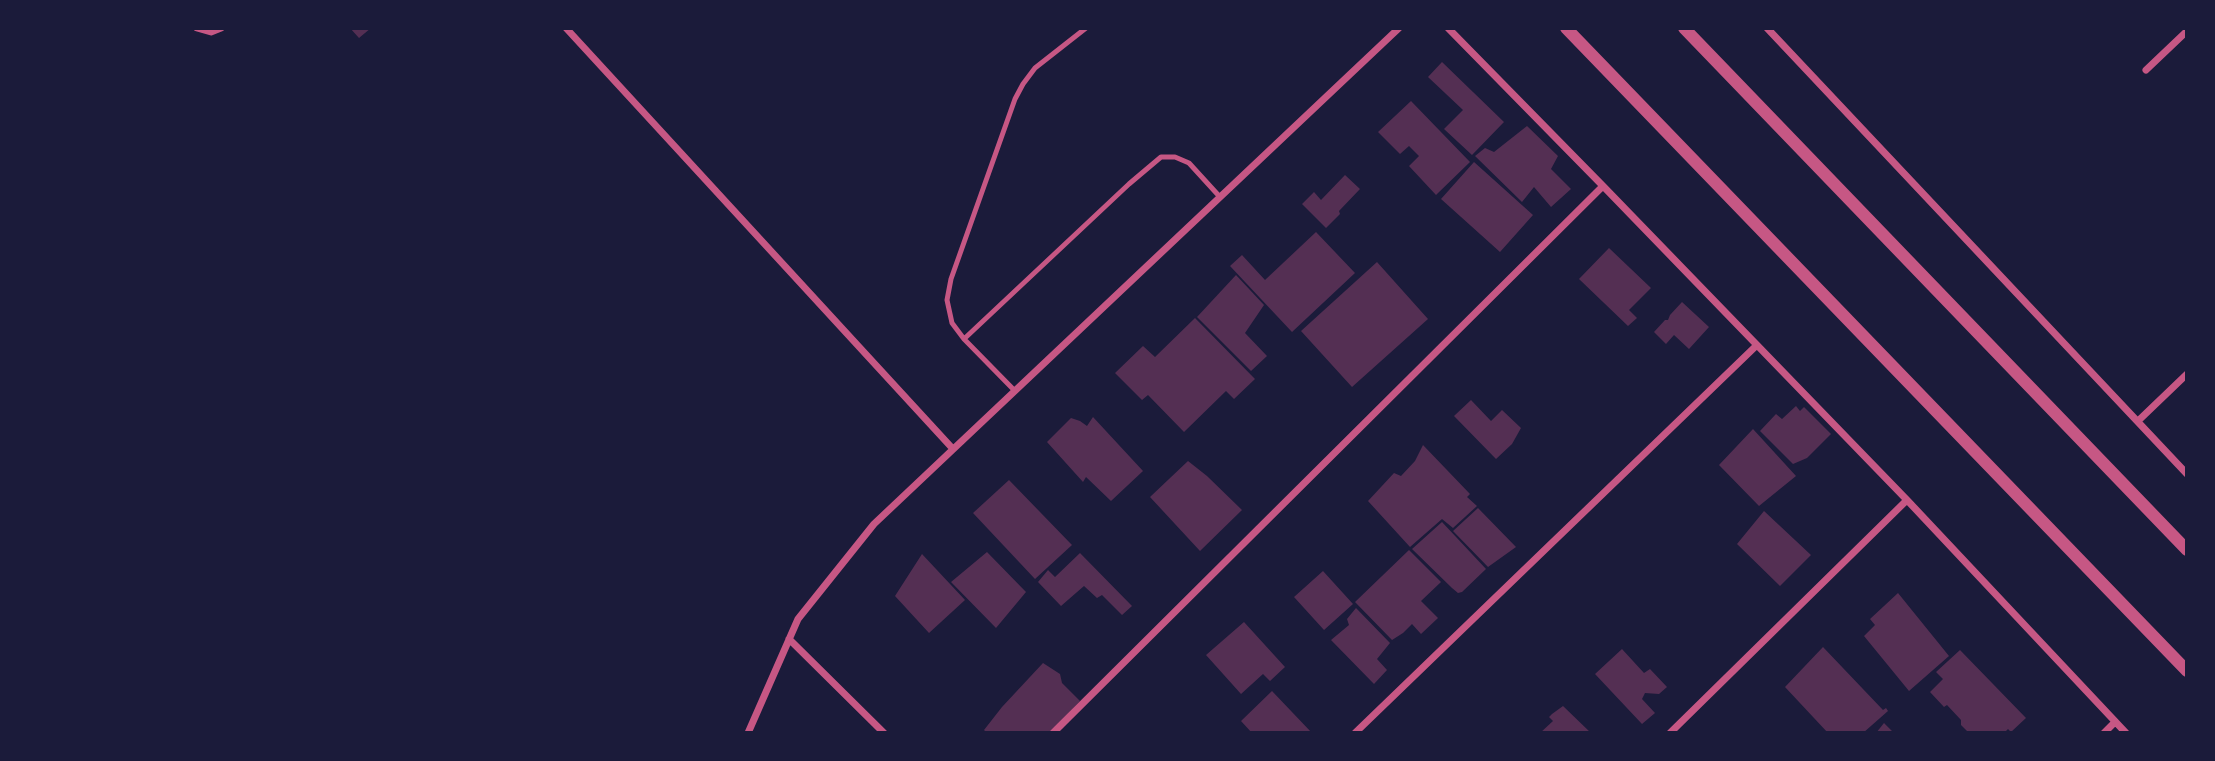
<!DOCTYPE html>
<style>
body{margin:0}
#map{position:relative;width:2215px;height:761px;overflow:hidden;background:#1b1b3a;font-family:"PT Sans Narrow",sans-serif}
canvas{display:block}
.frame{position:absolute;inset:0;border:30px solid #1b1b3a;pointer-events:none}
</style>
<div id="map">
<canvas width="2215" height="761"></canvas>
<div class="frame"></div>
</div>
<script>
const ctx = document.querySelector('canvas').getContext('2d');
ctx.lineJoin = 'round';
function fillPath(path, color) {
  ctx.fillStyle = color;
  ctx.fill(path, 'evenodd');
}
function poly(rows) {
  const path = new Path2D();
  for (const r of rows) {
    path.moveTo(r[0], r[1]);
    for (let i = 2; i < r.length; i += 2) path.lineTo(r[i], r[i + 1]);
  }
  return path;
}
function trace(path, color, width, dash) {
  ctx.strokeStyle = color;
  ctx.lineWidth = width;
  ctx.lineCap = dash ? 'butt' : 'round';
  ctx.setLineDash(dash || []);
  ctx.stroke(path);
}
const building = poly([
 [350,28,371,28,359,38],
 [1442,62,1504,122,1472,155,1444,129,1463,110,1428,77],
 [1411,101,1470,162,1436,195,1409,166,1419,156,1409,146,1400,154,1378,132],
 [1527,126,1558,156,1551,169,1571,189,1551,207,1534,187,1522,202,1475,156,1485,148,1494,152],
 [1474,162,1533,215,1500,252,1441,199],
 [1345,175,1360,189,1339,211,1340,214,1326,228,1302,204,1314,192,1321,200],
 [1316,232,1355,273,1292,332,1230,266,1242,255,1265,280],
 [1609,248,1651,288,1629,310,1637,318,1628,326,1579,279],
 [1377,262,1428,319,1352,387,1301,331],
 [1236,275,1264,305,1245,333,1267,356,1251,371,1197,317],
 [1682,302,1709,327,1689,349,1674,335,1666,344,1654,332,1665,320,1668,320,1670,315],
 [1195,318,1255,379,1234,399,1226,391,1184,432,1148,395,1142,400,1115,373,1143,346,1155,357],
 [1471,400,1491,421,1502,410,1521,428,1512,444,1496,459,1454,416],
 [1796,406,1800,411,1804,407,1831,434,1807,458,1793,464,1760,431,1776,414,1782,419],
 [1093,417,1143,471,1111,501,1086,477,1083,482,1047,442,1071,418,1080,421,1087,426],
 [1753,429,1796,476,1759,506,1719,465],
 [1423,445,1470,494,1467,497,1477,506,1453,528,1442,519,1410,547,1368,501,1394,473,1401,476,1415,461],
 [1188,461,1207,476,1242,510,1200,551,1150,497],
 [1009,480,1072,545,1035,579,973,513],
 [1478,508,1516,547,1488,567,1453,531],
 [1764,511,1811,555,1780,586,1737,544],
 [1442,522,1486,569,1462,592,1458,593,1452,588,1412,549],
 [1409,550,1441,582,1421,601,1438,618,1421,634,1412,624,1403,633,1392,640,1355,602],
 [987,552,1026,592,996,628,951,582],
 [1080,553,1132,606,1122,615,1102,595,1097,598,1084,586,1061,606,1038,582,1048,570,1055,577],
 [922,554,965,600,929,633,895,596],
 [1323,571,1353,604,1324,630,1294,597],
 [1898,593,1949,656,1909,691,1864,636,1875,625,1870,619],
 [1356,608,1390,643,1377,659,1387,670,1374,684,1331,640,1349,625,1347,619],
 [1244,622,1285,667,1270,681,1263,674,1241,694,1206,655],
 [1823,647,1883,710,1886,708,1888,711,1863,733,1828,733,1785,687],
 [1622,649,1644,673,1650,669,1667,687,1659,694,1645,693,1642,699,1655,713,1642,724,1595,674],
 [1960,650,2026,718,2011,732,2008,729,2004,733,1969,733,1961,725,1961,720,1947,705,1944,707,1930,692,1943,679,1936,672],
 [1043,663,1060,674,1062,683,1080,701,1050,733,987,733,984,730,1002,707],
 [1272,691,1312,733,1252,733,1241,721],
 [1563,706,1591,733,1540,733,1553,721,1549,717,1552,714],
 [1884,723,1894,733,1876,733]
]);
const service = poly([
 [964,339,1129,184,1161,157,1175,157,1189,163,1220,197],
 [1015,391,964,339,952,323,947,300,951,279,1015,99,1023,84,1035,68,1086,28]
]);
const minor = poly([
 [197,28,211,32,221,28],
 [566,28,953,449],
 [1448,28,1603,186,1907,500,2126,733],
 [1767,28,2187,474],
 [2146,70,2187,31],
 [2138,421,2187,374],
 [789,639,884,733],
 [748,733,798,619,874,524,1399,28],
 [1053,733,1603,186],
 [1355,733,1757,345],
 [1670,733,1907,500],
 [2104,733,2115,722]
]);
const tertiary = poly([
 [1566,28,2187,671],
 [1684,28,2187,550]
]);
fillPath(building, '#542f53');
trace(service, '#c65784', 5);
trace(minor, '#c65784', 7);
trace(tertiary, '#c65784', 12);
</script>
